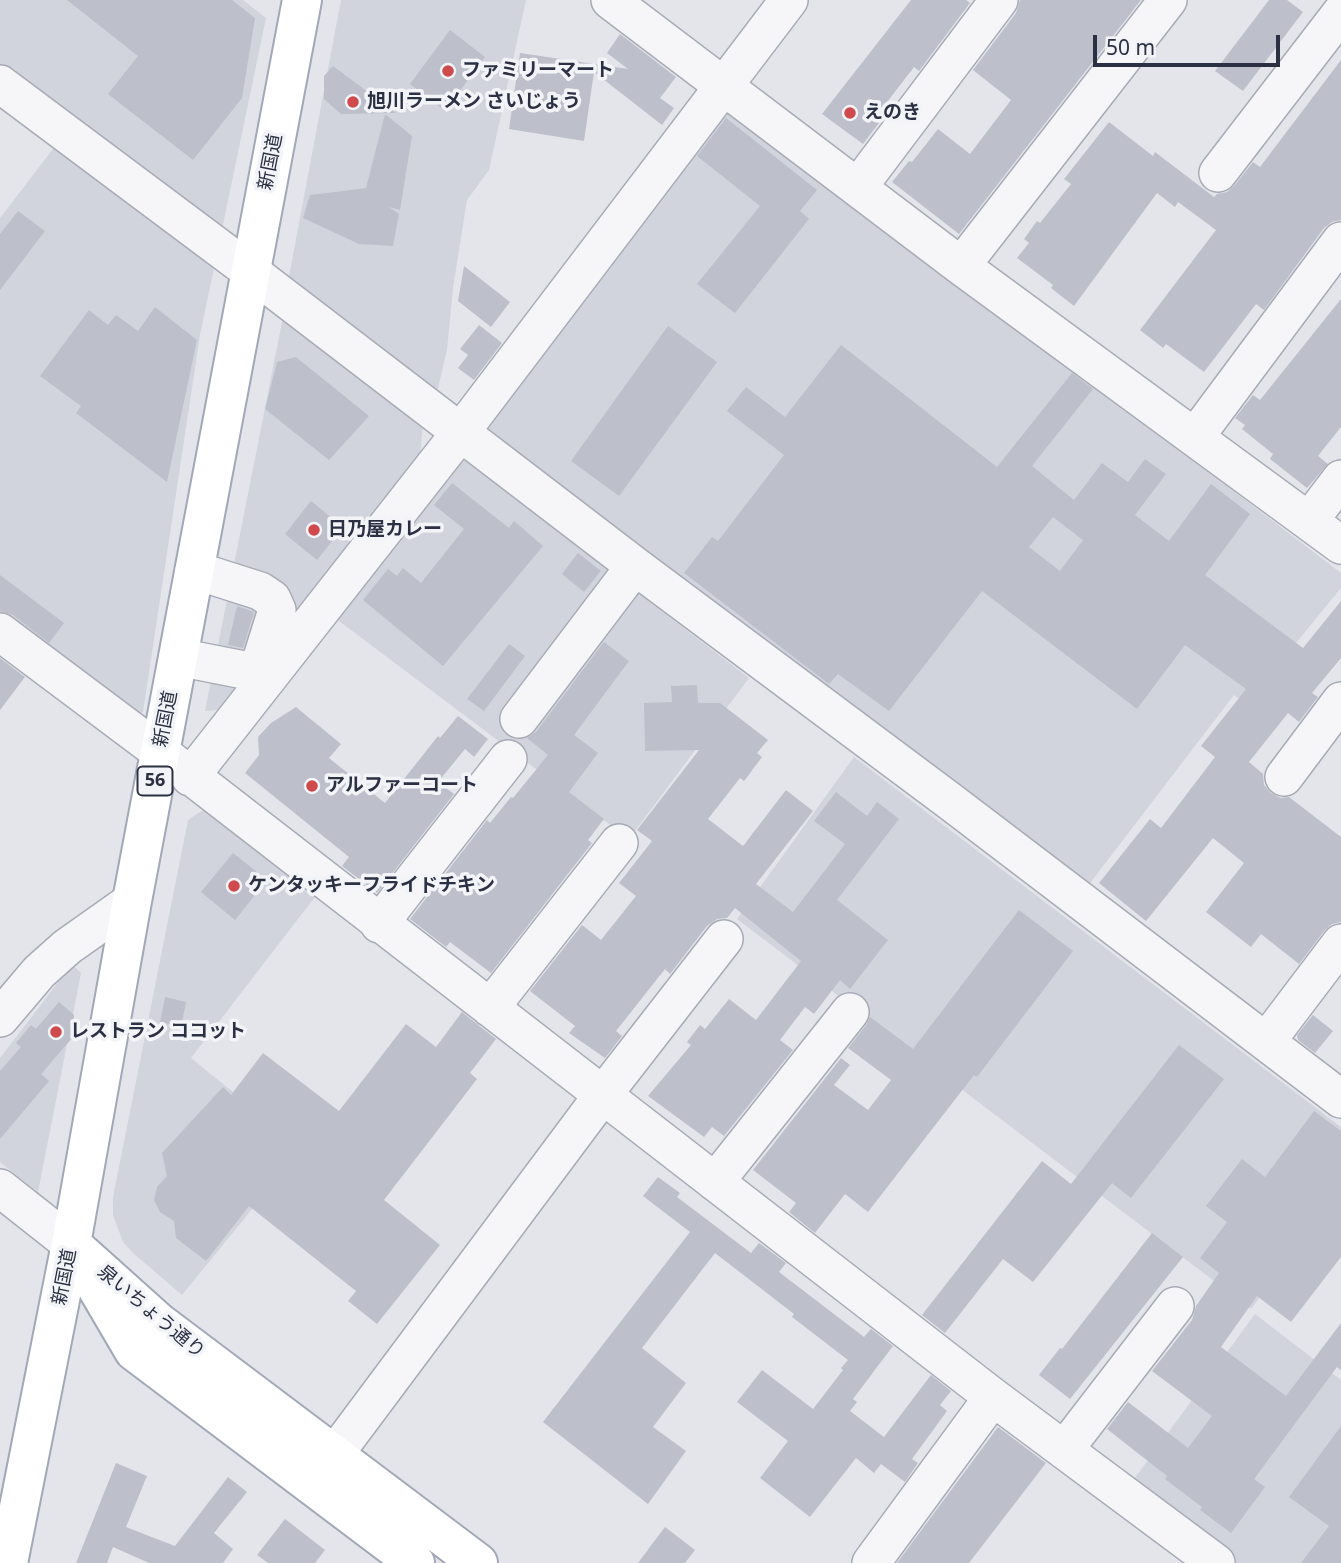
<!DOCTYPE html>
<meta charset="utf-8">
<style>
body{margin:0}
#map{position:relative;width:1341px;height:1563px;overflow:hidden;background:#e3e5eb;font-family:"Noto Sans",sans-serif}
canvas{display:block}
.scale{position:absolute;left:1093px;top:35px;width:187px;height:32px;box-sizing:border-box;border:4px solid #2b3043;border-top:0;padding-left:9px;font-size:21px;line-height:24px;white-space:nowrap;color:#2b3043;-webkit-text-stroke:5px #f3f4f8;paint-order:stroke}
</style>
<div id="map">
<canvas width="1341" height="1563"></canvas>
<div class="scale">50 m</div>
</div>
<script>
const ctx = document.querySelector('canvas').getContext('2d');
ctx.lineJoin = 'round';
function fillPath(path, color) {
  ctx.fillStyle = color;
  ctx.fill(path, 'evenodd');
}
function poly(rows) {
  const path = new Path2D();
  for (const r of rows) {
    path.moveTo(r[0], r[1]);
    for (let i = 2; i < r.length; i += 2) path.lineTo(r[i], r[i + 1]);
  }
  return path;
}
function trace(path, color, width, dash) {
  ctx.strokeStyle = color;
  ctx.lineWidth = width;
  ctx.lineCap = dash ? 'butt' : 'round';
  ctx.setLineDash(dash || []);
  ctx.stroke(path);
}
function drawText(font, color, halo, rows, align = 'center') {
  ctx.font = font + ' "Noto Sans","Noto Sans JP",sans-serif';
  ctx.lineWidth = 7;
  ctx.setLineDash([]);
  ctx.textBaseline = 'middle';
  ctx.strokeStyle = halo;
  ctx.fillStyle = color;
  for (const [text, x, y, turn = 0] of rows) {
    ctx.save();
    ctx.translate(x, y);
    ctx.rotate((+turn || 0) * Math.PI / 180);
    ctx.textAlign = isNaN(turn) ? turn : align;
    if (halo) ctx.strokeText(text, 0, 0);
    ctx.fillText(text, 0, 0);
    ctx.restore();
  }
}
const built = poly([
 [0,0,243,0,266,18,200,335,143,712,125,718,0,622,0,218,73,123,0,70],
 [341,0,526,0,489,170,467,200,453,288,447,350,435,401,287,287],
 [728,105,1341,573,1341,588,1246,704,1234,695,1084,891,485,431,488,415],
 [283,317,423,424,419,466,230,709,205,711],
 [465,461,749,678,629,839,335,618,452,464],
 [854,757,1341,1127,1341,1191,1251,1309,737,919],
 [206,808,318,893,191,1058,302,1148,182,1295,133,1253,123,1242,113,1215,113,1197,188,820],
 [67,960,81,973,38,1192,0,1162,0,1058,66,972],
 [1255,1314,1341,1380,1341,1563,1233,1563,1129,1486]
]);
const building = poly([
 [67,0,232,0,255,18,242,98,193,160,108,94,138,56],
 [911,0,966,0,970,3,919,71,914,67,874,119,879,123,863,144,822,114],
 [1020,0,1141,0,959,234,892,182,909,161,912,162,938,129,970,154,1011,100,973,70,1016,13],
 [1269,0,1287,0,1303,12,1243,91,1215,71],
 [450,30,485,57,445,111,410,84],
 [620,34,676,77,660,98,674,108,662,125,594,72,584,141,509,129,520,53,628,69,607,53],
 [1341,60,1341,220,1332,222,1324,228,1264,310,1256,304,1204,372,1166,344,1163,348,1140,330,1216,230,1178,202,1175,207,1157,193,1074,306,1051,288,1053,285,1017,258,1029,243,1024,239,1037,221,1040,223,1071,184,1064,179,1109,122,1153,156,1155,152,1214,197,1217,194,1227,192,1234,186,1253,162,1260,167],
 [333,66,396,113,341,114,324,99,324,76],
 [385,114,412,136,400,210,389,207,399,214,393,246,359,244,303,218,310,195,366,188],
 [726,118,817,190,800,211,809,219,735,313,697,284,760,206,697,156],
 [18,211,45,231,0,290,0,234],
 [464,266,510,302,491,327,458,301],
 [1341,299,1341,427,1318,456,1328,464,1307,488,1270,459,1273,454,1242,429,1245,425,1235,418,1253,395,1260,400],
 [155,307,197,340,167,482,76,413,81,406,40,376,89,310,108,325,116,315,138,331],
 [479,325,502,343,474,380,458,368,468,355,460,349],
 [668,326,717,362,619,496,571,461],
 [841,345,997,467,1072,373,1093,389,1032,466,1074,500,1102,463,1128,482,1145,459,1166,474,1135,515,1169,541,1211,484,1250,514,1205,575,1303,648,1341,601,1341,658,1312,693,1318,697,1299,722,1288,713,1249,762,1263,774,1264,785,1271,793,1281,798,1289,797,1341,837,1341,922,1332,924,1325,930,1299,964,1261,934,1251,947,1206,912,1244,863,1213,838,1146,921,1099,883,1150,819,1161,828,1215,757,1201,746,1246,689,1185,645,1137,709,982,591,889,711,838,674,829,684,684,573,712,537,718,541,784,455,727,411,746,387,785,417],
 [1053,517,1083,540,1060,571,1029,547],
 [296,357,369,416,329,460,265,409,277,362],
 [452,483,509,528,514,521,543,546,443,666,363,600,388,569,397,576,403,568,421,583,464,529,434,505],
 [311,501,343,527,317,560,285,534],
 [578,553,601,571,584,592,562,574],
 [0,575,64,623,49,643,13,615,0,611],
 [237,606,254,612,243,648,228,645],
 [604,642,629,661,574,735,598,753,569,792,604,819,588,840,592,843,491,973,450,942,446,947,410,919,487,820,490,823,511,797,513,798,548,755,527,738,536,732],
 [509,644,525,656,484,711,467,699],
 [0,658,25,677,0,710],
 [697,685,698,703,720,703,768,740,757,753,762,757,744,781,740,778,708,819,743,846,786,790,813,811,756,884,793,912,845,844,814,821,836,792,867,816,877,802,899,819,837,900,888,940,850,989,840,980,814,1014,805,1007,780,1040,793,1050,724,1136,712,1127,704,1137,648,1096,691,1045,687,1042,700,1025,705,1029,729,999,756,1020,801,961,735,908,727,918,717,919,707,926,670,974,665,969,616,1031,622,1036,605,1058,569,1033,575,1026,530,991,582,925,601,940,636,896,619,883,652,841,637,830,699,750,645,751,644,703,672,702,671,686],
 [296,707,341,744,329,758,385,803,438,736,440,738,458,716,488,739,474,757,465,749,438,782,454,794,377,893,342,866,349,857,245,773,259,755,258,737,271,723],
 [233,853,267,880,235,920,201,892],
 [1019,910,1073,951,977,1077,974,1075,868,1212,845,1194,815,1233,789,1212,796,1203,753,1170,841,1058,850,1065,834,1085,868,1110,891,1080,848,1048,866,1025,870,1017,913,1049],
 [165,997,186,1002,181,1027,160,1022],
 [59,1002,74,1015,73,1037,41,1074,49,1081,0,1139,0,1071,21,1047,16,1043,31,1025,36,1029],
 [462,1012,496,1039,470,1073,477,1079,384,1200,440,1245,377,1324,348,1301,356,1291,249,1206,206,1261,176,1238,174,1221,160,1212,154,1200,157,1187,167,1176,162,1153,223,1087,231,1095,263,1053,339,1111,406,1024,436,1047],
 [1313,1015,1333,1031,1315,1053,1298,1040,1297,1035],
 [1179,1045,1224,1079,1131,1198,1112,1183,1033,1282,1003,1259,945,1333,922,1315,1042,1161,1071,1184],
 [1314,1111,1341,1131,1341,1257,1291,1322,1257,1296,1221,1347,1286,1396,1341,1323,1341,1370,1337,1367,1254,1479,1265,1487,1231,1533,1200,1510,1202,1507,1165,1479,1167,1476,1107,1429,1128,1402,1188,1448,1212,1416,1152,1371,1192,1320,1196,1306,1219,1273,1200,1258,1227,1222,1206,1206,1242,1159,1265,1177],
 [658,1177,680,1193,677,1197,751,1253,759,1243,786,1263,779,1272,864,1337,871,1329,893,1346,853,1399,857,1402,850,1411,884,1437,931,1375,951,1391,940,1405,947,1411,912,1459,918,1463,905,1482,881,1464,874,1473,856,1458,810,1517,760,1478,788,1441,737,1402,762,1370,813,1409,843,1370,841,1368,848,1360,792,1317,794,1314,715,1253,642,1348,686,1383,653,1427,686,1451,648,1504,543,1422,690,1232,643,1196],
 [1152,1233,1183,1257,1070,1399,1039,1375,1060,1348,1062,1349],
 [1341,1426,1341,1563,1301,1563,1329,1526,1289,1497],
 [998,1427,1046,1463,969,1563,897,1563],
 [116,1463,147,1476,126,1527,175,1546,228,1477,247,1492,214,1533,233,1549,223,1563,149,1563,113,1547,107,1563,76,1563],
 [285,1519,325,1550,315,1563,268,1563,257,1555],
 [665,1527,695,1550,685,1563,638,1563]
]);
const minor = poly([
 [610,0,961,266,1341,545],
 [0,84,250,271,635,566,951,802,1341,1099],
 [1218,173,1341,13],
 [858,187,999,0],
 [961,266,1168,0],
 [1195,437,1341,241],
 [1309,521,1341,479],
 [0,632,160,752,993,1397,1216,1563],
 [178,657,249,671,261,661,277,610,272,599,260,591,194,570],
 [519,719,635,566],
 [190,777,460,433,789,0],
 [1284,777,1341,701],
 [379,924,508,759],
 [490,1008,619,843],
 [0,1018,39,972,67,947,132,901],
 [1266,1042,1341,943],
 [715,1182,850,1012],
 [0,1188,71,1244],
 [1064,1450,1175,1306],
 [334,1455,602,1096,724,939],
 [871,1563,993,1397]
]);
const major = poly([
 [71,1244,158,1322,478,1563],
 [90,1276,134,1351,415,1563],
 [8,1563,71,1244,132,901,302,0]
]);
const markers = [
 [448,71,7,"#ce4a4d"],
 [353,102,7,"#ce4a4d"],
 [850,113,7,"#ce4a4d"],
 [314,530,7,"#ce4a4d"],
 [312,786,7,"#ce4a4d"],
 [234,886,7,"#ce4a4d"],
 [56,1032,7,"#ce4a4d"]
];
const shields = [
 [155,781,35]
];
const shieldNames = [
 ["56",155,781]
];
const poiNames = [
 ["ファミリーマート",462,71],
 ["旭川ラーメン さいじょう",367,102],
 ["えのき",864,113],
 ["日乃屋カレー",328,530],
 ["アルファーコート",326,786],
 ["ケンタッキーフライドチキン",248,886],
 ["レストラン ココット",70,1032]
];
const streetNames = [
 ["新国道",271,162,-79],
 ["新国道",166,719,-79],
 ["新国道",65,1277,-79],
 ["泉いちょう通り",151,1312,40]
];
fillPath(built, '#d1d4dd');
fillPath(building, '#bdc0cb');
trace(minor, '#a8abb5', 40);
trace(major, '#a2a8b7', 42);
trace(minor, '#f6f6f9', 37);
trace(major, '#fff', 38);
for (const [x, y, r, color] of markers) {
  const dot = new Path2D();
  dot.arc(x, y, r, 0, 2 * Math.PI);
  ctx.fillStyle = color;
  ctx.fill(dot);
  trace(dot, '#f3f4f8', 2.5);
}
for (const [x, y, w] of shields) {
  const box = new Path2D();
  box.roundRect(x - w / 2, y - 14.5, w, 29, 5);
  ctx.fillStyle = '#f3f4f8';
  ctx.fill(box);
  trace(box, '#2b3043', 2);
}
drawText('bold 18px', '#2b3043', null, shieldNames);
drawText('bold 19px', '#2b3043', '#f3f4f8', poiNames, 'left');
drawText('19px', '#2b3043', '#f3f4f8', streetNames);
</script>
